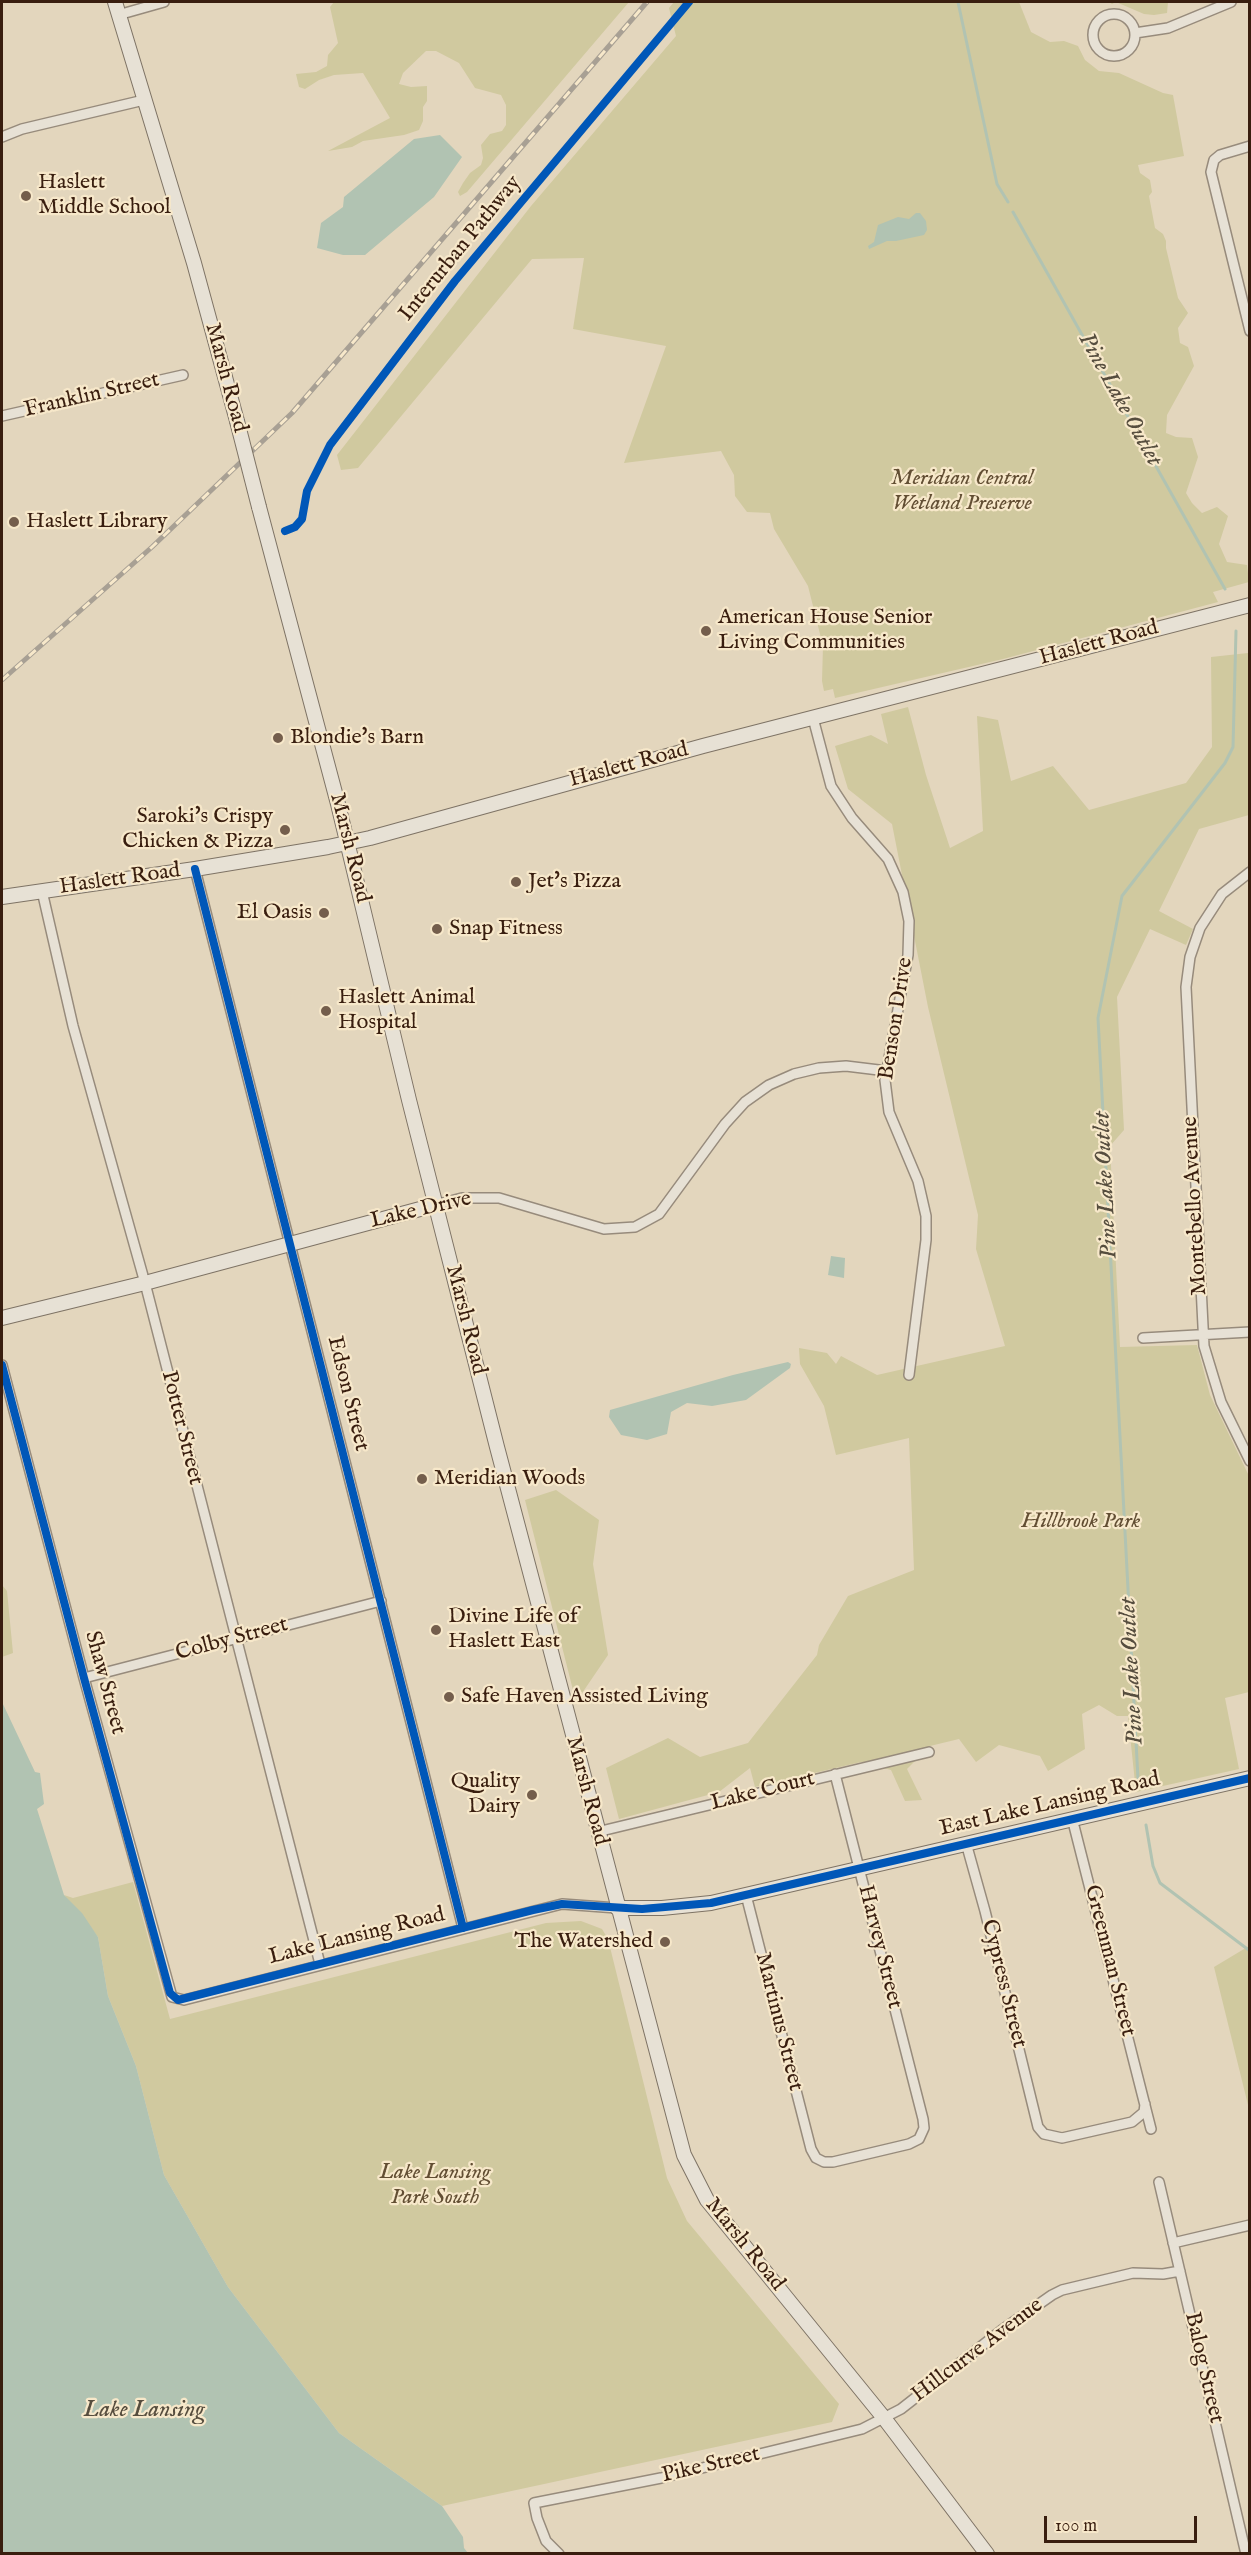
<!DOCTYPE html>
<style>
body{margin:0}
#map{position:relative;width:1251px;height:2555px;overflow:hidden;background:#e3d6bd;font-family:"IM FELL English",serif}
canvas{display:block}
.frame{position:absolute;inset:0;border:3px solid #391e0f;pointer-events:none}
.scale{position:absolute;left:1044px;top:2516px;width:153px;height:27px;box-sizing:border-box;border:3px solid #391e0f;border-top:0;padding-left:8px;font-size:18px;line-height:21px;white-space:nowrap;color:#391e0f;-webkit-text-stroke:4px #f7e8ca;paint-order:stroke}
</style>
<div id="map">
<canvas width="1251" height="2555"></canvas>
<div class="frame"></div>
<div class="scale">100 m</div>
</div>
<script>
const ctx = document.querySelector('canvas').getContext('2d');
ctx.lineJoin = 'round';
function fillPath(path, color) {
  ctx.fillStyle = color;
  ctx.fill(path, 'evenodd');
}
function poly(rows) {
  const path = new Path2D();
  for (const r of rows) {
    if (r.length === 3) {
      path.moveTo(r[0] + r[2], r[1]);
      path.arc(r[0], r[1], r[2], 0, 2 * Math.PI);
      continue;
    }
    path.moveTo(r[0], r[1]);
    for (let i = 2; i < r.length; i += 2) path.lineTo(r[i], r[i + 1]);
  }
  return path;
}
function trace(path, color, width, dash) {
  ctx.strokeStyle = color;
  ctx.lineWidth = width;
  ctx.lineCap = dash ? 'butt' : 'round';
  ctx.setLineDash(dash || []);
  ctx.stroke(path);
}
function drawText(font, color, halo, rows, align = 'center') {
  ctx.font = font + ' "IM FELL English",serif';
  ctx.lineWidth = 4.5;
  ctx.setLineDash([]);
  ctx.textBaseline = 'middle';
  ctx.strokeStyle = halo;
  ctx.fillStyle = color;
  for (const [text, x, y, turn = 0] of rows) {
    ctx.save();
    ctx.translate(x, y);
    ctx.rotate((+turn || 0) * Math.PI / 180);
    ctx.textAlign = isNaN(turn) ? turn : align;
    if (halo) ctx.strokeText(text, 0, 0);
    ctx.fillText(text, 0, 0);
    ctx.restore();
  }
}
const green = poly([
 [334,2,629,2,467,192,460,196,458,192,463,183,470,173,481,165,483,158,481,145,490,134,502,131,506,125,506,105,501,95,475,88,459,63,436,51,426,51,403,73,399,84,411,87,427,86,427,101,423,107,423,121,419,130,404,135,363,141,352,147,328,151,390,118,363,73,334,75,319,80,305,89,299,87,296,74,316,72,327,66,328,55,338,43,330,7],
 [674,2,1019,2,1031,32,1050,42,1064,41,1078,46,1085,60,1099,71,1119,73,1163,93,1173,95,1184,156,1138,165,1140,173,1150,180,1152,192,1149,196,1155,228,1163,234,1166,241,1166,248,1178,298,1188,313,1178,328,1180,343,1188,347,1194,366,1167,415,1166,433,1176,437,1192,438,1198,457,1186,493,1192,503,1202,513,1217,507,1228,516,1219,544,1227,562,1247,565,1249,582,1213,592,1218,602,1003,659,835,698,833,689,824,691,822,681,823,646,808,586,774,529,770,513,747,512,735,496,734,475,721,451,624,463,666,346,573,329,584,258,532,259,358,468,341,470,337,455,531,206,676,36,669,8],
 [1109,2,1168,2,1167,13,1154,15,1144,14,1116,2,1112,4],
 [1248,653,1249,815,1199,829,1159,911,1193,929,1186,945,1150,929,1117,997,1124,1130,1110,1146,1120,1347,1197,1345,1210,1395,1249,1476,1249,1692,1225,1698,1239,1769,1136,1792,1128,1716,1117,1716,1099,1705,1082,1714,1085,1749,1048,1771,1040,1756,999,1745,976,1762,959,1739,930,1746,907,1769,922,1800,905,1801,891,1770,861,1762,755,1787,750,1768,719,1792,619,1819,606,1768,668,1738,700,1757,748,1743,817,1655,819,1645,848,1596,914,1570,909,1438,836,1455,824,1406,800,1364,799,1348,827,1353,836,1364,841,1356,877,1375,1005,1346,976,1249,978,1215,928,1007,892,824,848,789,835,746,871,735,888,744,881,714,908,707,926,775,950,848,983,831,977,716,998,720,1011,781,1053,766,1089,810,1186,783,1212,747,1211,657],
 [556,1490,599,1520,593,1564,608,1655,576,1702,525,1500],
 [2,1585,7,1591,13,1653,2,1657],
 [133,1882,170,2019,546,1923,581,1921,602,1929,608,1939,667,2178,687,2221,839,2404,832,2422,442,2506,339,2433,228,2287,164,2175,136,2066,108,1996,98,1937,64,1895,73,1898],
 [1249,1946,1249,2109,1214,1967]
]);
const water = poly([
 [440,135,462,157,434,197,365,255,343,255,317,248,321,223,343,207,344,197,414,139],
 [916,213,920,213,926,221,927,230,924,235,896,241,887,241,869,249,868,246,874,242,878,225,898,217,909,219],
 [831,1256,845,1258,844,1278,828,1275],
 [788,1362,791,1364,790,1368,746,1400,712,1406,687,1403,671,1412,667,1434,647,1440,621,1435,609,1417,610,1410,733,1375],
 [2,1702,35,1772,40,1773,44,1804,37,1809,64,1895,82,1913,98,1937,108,1996,136,2066,164,2175,228,2287,339,2433,442,2506,463,2537,464,2548,468,2553,2,2553]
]);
const stream = poly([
 [958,2,997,184,1008,202],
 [1013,212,1225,589],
 [1138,1779,1098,1018,1122,896,1225,763,1233,747,1236,631],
 [1146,1825,1153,1866,1160,1883,1250,1951]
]);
const street = poly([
 [1114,35,21],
 [118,15,164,2],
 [1135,33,1168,28,1231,2],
 [2,137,22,129,144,100],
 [1250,146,1220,155,1214,160,1211,172,1250,331],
 [2,416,183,375],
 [813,718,831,786,852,818,888,859,903,892,909,921,908,955,885,1080,889,1112,918,1181,926,1216,926,1240,909,1375],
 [195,869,463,1928],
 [1250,872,1222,894,1200,928,1190,957,1186,987,1204,1346,1221,1402,1250,1461],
 [42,891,73,1026,145,1283,320,1964],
 [435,1205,462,1198,499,1198,604,1229,635,1227,659,1214,725,1124,745,1102,769,1085,794,1074,819,1068,846,1066,887,1071],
 [1143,1338,1250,1332],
 [2,1365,84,1678,172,1997,184,2000,562,1904,617,1908],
 [84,1678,381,1601],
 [1072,1818,1151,2129],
 [597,1832,929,1752],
 [966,1843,985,1911,1038,2127,1044,2134,1062,2138,1132,2122,1144,2112,1145,2104],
 [746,1895,811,2149,816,2158,824,2162,833,2162,909,2144,919,2139,924,2128,923,2119,835,1774],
 [1159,2182,1246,2554],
 [1173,2243,1250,2225],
 [559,2554,546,2541,537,2518,534,2503,661,2478,862,2429,901,2409,1002,2330,1052,2295,1062,2290,1133,2273,1163,2274,1180,2271]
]);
const secondary = poly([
 [115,2,194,263,237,421],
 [259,507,338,804,409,1100,497,1447,684,2155,707,2200,884,2418,987,2554],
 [2,897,195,869,328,847,370,838,703,746,1250,605],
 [2,1318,145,1283,435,1205],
 [617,1908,662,1908,711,1903,1250,1778]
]);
const rail = poly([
 [2,680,152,547,292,413,647,2]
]);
const secondaryBridge = poly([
 [237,421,259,507]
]);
const cycleway = poly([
 [285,531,295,527,302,519,307,491,330,445,455,281,689,2],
 [195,869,463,1928],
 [2,1365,84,1678,170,1993,178,2000,533,1910,562,1904,642,1909,711,1903,1250,1778]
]);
const markers = [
 [26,196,6,"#745e4c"],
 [14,522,6,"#745e4c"],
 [706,631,6,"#745e4c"],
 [278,738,6,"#745e4c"],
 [285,830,6,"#745e4c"],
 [516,882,6,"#745e4c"],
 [324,913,6,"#745e4c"],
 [437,929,6,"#745e4c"],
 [326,1011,6,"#745e4c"],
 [422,1479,6,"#745e4c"],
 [436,1630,6,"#745e4c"],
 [449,1697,6,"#745e4c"],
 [532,1795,6,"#745e4c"],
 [665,1942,6,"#745e4c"]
];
const poiNames = [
 ["Haslett",38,183],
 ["Middle School",38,208],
 ["Haslett Library",26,522],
 ["American House Senior",718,618],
 ["Living Communities",718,643],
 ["Blondie's Barn",290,738],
 ["Saroki's Crispy",273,817,"right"],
 ["Chicken & Pizza",273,842,"right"],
 ["Jet's Pizza",528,882],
 ["El Oasis",312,913,"right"],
 ["Snap Fitness",449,929],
 ["Haslett Animal",338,998],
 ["Hospital",338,1023],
 ["Meridian Woods",434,1479],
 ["Divine Life of",448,1617],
 ["Haslett East",448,1642],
 ["Safe Haven Assisted Living",461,1697],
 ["Quality",520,1782,"right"],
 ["Dairy",520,1807,"right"],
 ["The Watershed",653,1942,"right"]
];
const streetNames = [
 ["Interurban Pathway",461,249,-51],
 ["Marsh Road",225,378,75],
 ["Franklin Street",92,396,-13],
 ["Haslett Road",1099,644,-15],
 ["Haslett Road",629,766,-15],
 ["Marsh Road",349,848,76],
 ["Haslett Road",120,880,-8],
 ["Benson Drive",897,1019,-81],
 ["Montebello Avenue",1196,1206,-93],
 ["Lake Drive",421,1211,-13],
 ["Marsh Road",465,1320,76],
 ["Edson Street",347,1394,76],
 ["Potter Street",181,1428,76],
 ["Colby Street",232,1640,-15],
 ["Shaw Street",104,1683,75],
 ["Marsh Road",586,1791,75],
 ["Lake Court",763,1792,-14],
 ["East Lake Lansing Road",1050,1805,-13],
 ["Lake Lansing Road",357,1937,-14],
 ["Harvey Street",879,1947,76],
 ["Greenman Street",1109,1961,76],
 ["Cypress Street",1003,1984,76],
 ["Martinus Street",778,2022,76],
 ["Marsh Road",744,2245,51],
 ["Hillcurve Avenue",978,2351,-37],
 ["Balog Street",1203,2368,77],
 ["Pike Street",711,2466,-13]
];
const parkNames = [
 ["Meridian Central",962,479],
 ["Wetland Preserve",962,504],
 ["Hillbrook Park",1081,1522],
 ["Lake Lansing",435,2173],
 ["Park South",435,2198]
];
const waterNames = [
 ["Pine Lake Outlet",1119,400,61],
 ["Pine Lake Outlet",1107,1185,-93],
 ["Pine Lake Outlet",1133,1671,-93],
 ["Lake Lansing",144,2411]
];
fillPath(green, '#d0c99f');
fillPath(water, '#b1c3b2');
trace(stream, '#b1c3b2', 3);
trace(street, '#978b7c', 12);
trace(secondary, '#7e7365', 16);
trace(street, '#e7e1d5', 9);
trace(secondary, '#e7e1d5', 14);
trace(rail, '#a8a094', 5);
trace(rail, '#f7e8ca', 3, [9]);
trace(secondaryBridge, '#7e7365', 16, []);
trace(secondaryBridge, '#e7e1d5', 14);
trace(cycleway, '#0057b8', 8);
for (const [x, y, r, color] of markers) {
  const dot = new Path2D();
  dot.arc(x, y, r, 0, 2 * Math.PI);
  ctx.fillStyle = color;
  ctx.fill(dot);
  trace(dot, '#f7e8ca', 2);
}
drawText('22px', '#391e0f', '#f7e8ca', poiNames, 'left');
drawText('22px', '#391e0f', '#f7e8ca', streetNames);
drawText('italic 22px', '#624e33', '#f7e8ca', parkNames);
drawText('italic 24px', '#564d3e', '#f7e8ca', waterNames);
</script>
